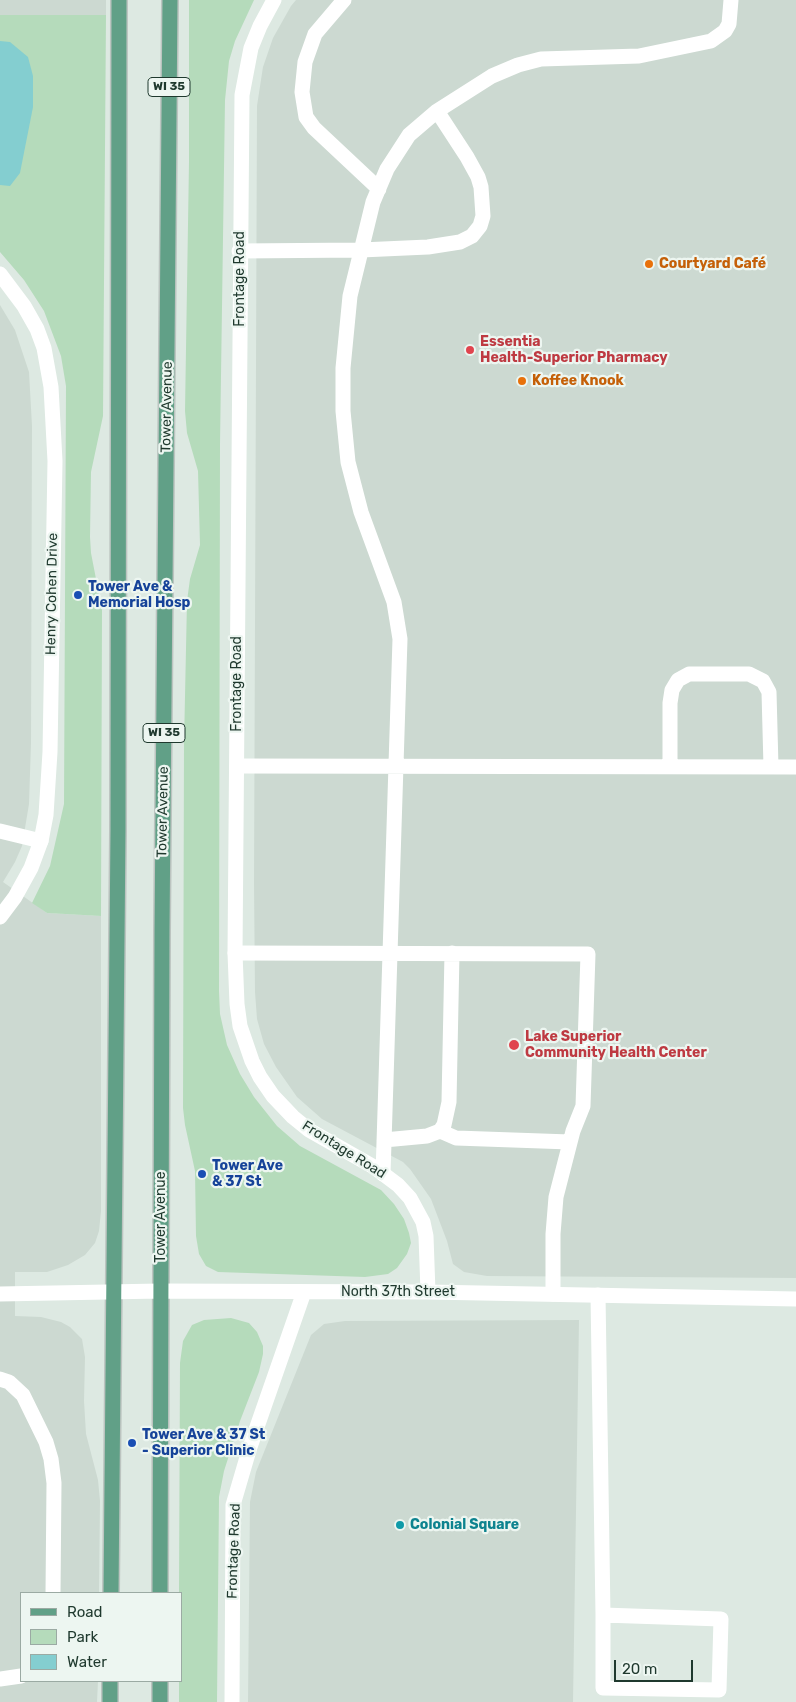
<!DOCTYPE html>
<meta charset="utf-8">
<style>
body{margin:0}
#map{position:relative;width:796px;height:1702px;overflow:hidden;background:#dde9e2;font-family:Rubik,sans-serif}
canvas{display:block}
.legend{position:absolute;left:20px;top:1592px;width:162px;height:90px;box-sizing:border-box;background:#edf6f1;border:1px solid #9baaa3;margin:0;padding:6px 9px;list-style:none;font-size:15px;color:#1f392e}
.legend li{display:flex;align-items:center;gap:10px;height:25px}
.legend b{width:25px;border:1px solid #9baaa3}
.scale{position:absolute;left:614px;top:1660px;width:79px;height:22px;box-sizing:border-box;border:2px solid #1f392e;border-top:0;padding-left:6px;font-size:15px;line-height:18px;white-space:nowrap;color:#1f392e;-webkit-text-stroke:4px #edf6f1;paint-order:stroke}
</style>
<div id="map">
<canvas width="796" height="1702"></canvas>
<ul class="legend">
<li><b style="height:6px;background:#61a087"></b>Road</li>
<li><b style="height:14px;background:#b5dbbb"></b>Park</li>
<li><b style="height:14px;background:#84ced0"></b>Water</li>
</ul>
<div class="scale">20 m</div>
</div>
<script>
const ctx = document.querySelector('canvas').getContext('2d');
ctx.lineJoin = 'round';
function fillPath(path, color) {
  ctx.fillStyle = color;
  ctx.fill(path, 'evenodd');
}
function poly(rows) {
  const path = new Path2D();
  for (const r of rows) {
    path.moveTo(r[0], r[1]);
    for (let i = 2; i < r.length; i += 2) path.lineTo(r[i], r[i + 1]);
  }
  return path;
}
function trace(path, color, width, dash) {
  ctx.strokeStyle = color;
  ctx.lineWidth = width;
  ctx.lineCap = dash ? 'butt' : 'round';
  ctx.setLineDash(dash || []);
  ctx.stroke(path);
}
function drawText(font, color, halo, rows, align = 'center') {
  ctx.font = font + ' Rubik,sans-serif';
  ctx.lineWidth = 4.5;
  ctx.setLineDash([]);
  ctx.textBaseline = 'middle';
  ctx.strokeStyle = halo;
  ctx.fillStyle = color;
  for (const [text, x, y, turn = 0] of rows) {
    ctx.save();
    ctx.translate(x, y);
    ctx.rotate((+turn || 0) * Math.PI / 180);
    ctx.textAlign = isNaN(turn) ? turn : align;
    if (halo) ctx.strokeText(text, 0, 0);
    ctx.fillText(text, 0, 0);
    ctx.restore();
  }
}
const built = poly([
 [0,0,106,0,106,15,0,15],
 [296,0,796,0,796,1278,487,1276,464,1272,453,1264,447,1241,431,1199,410,1169,403,1162,322,1119,297,1097,276,1067,264,1044,257,1019,255,992,254,883,257,106,263,67,273,38,291,6],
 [0,305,15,330,29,372,32,426,31,743,29,804,22,846,15,862,3,882,47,913,101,916,101,1211,99,1231,95,1243,85,1255,68,1265,47,1272,15,1272,15,1316,41,1317,61,1322,70,1327,82,1339,85,1357,84,1401,86,1434,98,1480,100,1501,99,1593,21,1593,21,1681,98,1681,97,1702,0,1702],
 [579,1320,573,1702,248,1702,250,1502,256,1472,311,1335,324,1324,345,1321]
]);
const green = poly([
 [189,0,254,0,235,41,229,61,225,100,220,444,219,991,220,1014,227,1045,240,1074,254,1097,277,1126,300,1146,381,1190,394,1204,404,1219,409,1233,411,1243,407,1254,397,1268,388,1274,365,1277,218,1272,206,1266,199,1254,196,1236,195,1171,185,1125,183,1108,184,744,187,601,190,579,200,545,198,471,187,433,185,411,189,162],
 [0,15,106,15,103,416,91,472,90,537,91,553,102,610,101,916,47,913,32,903,50,866,64,804,66,386,61,356,44,311,24,280,0,252],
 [231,1318,249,1323,257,1332,263,1346,263,1354,259,1372,240,1421,224,1471,219,1497,217,1702,179,1702,179,1681,181,1681,181,1593,179,1593,180,1363,183,1341,192,1325,204,1320]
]);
const water = poly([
 [0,41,10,42,28,57,33,76,33,107,20,173,10,186,0,185]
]);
const service = poly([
 [344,0,315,34,305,62,302,92,306,117,314,128,379,189],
 [239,251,361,250,428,247,460,242,472,236,480,226,483,216,481,187,478,177,467,157,437,111],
 [237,766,796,767],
 [670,767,670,703,672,690,678,680,689,674,749,674,763,681,769,692,771,767],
 [0,831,41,841],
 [235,953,588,954,583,1106,573,1131,556,1197,553,1234,553,1294],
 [440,1131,456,1138,570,1142],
 [384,1140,427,1136,440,1131,444,1125,449,1102,452,953],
 [383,1174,400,639,394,602,361,512,348,462,343,411,343,368,350,296,373,202,387,169,409,135,437,111,492,76,518,65,541,59,639,56,711,41,725,31,729,24,731,0],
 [598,1295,603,1615,721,1619,719,1690,603,1688,603,1615],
 [0,1379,9,1382,23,1395,46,1442,51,1459,54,1483,53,1593],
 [0,1679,21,1676]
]);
const minor = poly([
 [274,0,260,26,251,48,242,95,235,953,237,1004,240,1026,252,1061,260,1077,273,1096,293,1117,309,1130,374,1167,398,1185,410,1198,423,1222,426,1236,428,1292],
 [0,274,24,306,37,329,44,348,51,387,55,461,50,752,46,815,41,841,31,868,15,897,0,917],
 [0,1294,160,1291,428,1292,796,1299],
 [232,1702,233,1505,250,1447,304,1292]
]);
const primary = poly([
 [111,1593,118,831,119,0],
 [160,1593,162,930,170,0],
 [160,1681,160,1702],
 [110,1702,110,1681]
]);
const markers = [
 [649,264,5,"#e8710a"],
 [470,350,5,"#e0444e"],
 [522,381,5,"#e8710a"],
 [78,595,5,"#1a4fb4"],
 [514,1045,6,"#e0444e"],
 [202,1174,5,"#1a4fb4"],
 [132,1443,5,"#1a4fb4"],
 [400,1525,5,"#0f9aa8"]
];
const shields = [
 [169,87,42],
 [164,733,42]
];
const shieldNames = [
 ["WI 35",169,87],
 ["WI 35",164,733]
];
const foodNames = [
 ["Courtyard Café",659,264],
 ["Koffee Knook",532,381]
];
const streetNames = [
 ["Frontage Road",240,279,-90],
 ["Tower Avenue",167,407,-89],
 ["Henry Cohen Drive",52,594,-89],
 ["Frontage Road",237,684,-90],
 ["Tower Avenue",163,812,-89],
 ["Frontage Road",344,1150,32],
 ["Tower Avenue",161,1217,-90],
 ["North 37th Street",398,1292],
 ["Frontage Road",234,1551,-88]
];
const healthNames = [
 ["Essentia",480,342],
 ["Health-Superior Pharmacy",480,358],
 ["Lake Superior",525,1037],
 ["Community Health Center",525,1053]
];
const transitNames = [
 ["Tower Ave &",88,587],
 ["Memorial Hosp",88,603],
 ["Tower Ave",212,1166],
 ["& 37 St",212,1182],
 ["Tower Ave & 37 St",142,1435],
 ["- Superior Clinic",142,1451]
];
const cultureNames = [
 ["Colonial Square",410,1525]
];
fillPath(built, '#ccd9d1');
fillPath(green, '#b5dbbb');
fillPath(water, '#84ced0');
trace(primary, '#bcc4c0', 18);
trace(service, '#fff', 15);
trace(minor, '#fff', 15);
trace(primary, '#61a087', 15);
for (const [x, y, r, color] of markers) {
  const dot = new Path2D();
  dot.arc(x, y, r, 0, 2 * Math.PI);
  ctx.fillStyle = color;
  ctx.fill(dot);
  trace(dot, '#edf6f1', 2);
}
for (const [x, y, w] of shields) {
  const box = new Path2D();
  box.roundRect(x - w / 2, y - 9.5, w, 19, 4);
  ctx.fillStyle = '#edf6f1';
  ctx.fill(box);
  trace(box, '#1f392e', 1);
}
drawText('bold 12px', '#1f392e', null, shieldNames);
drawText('bold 14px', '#c56008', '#edf6f1', foodNames, 'left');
drawText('14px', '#1f392e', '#edf6f1', streetNames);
drawText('bold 14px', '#be3a42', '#edf6f1', healthNames, 'left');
drawText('bold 14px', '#164399', '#edf6f1', transitNames, 'left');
drawText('bold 14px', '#0d838f', '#edf6f1', cultureNames, 'left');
</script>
